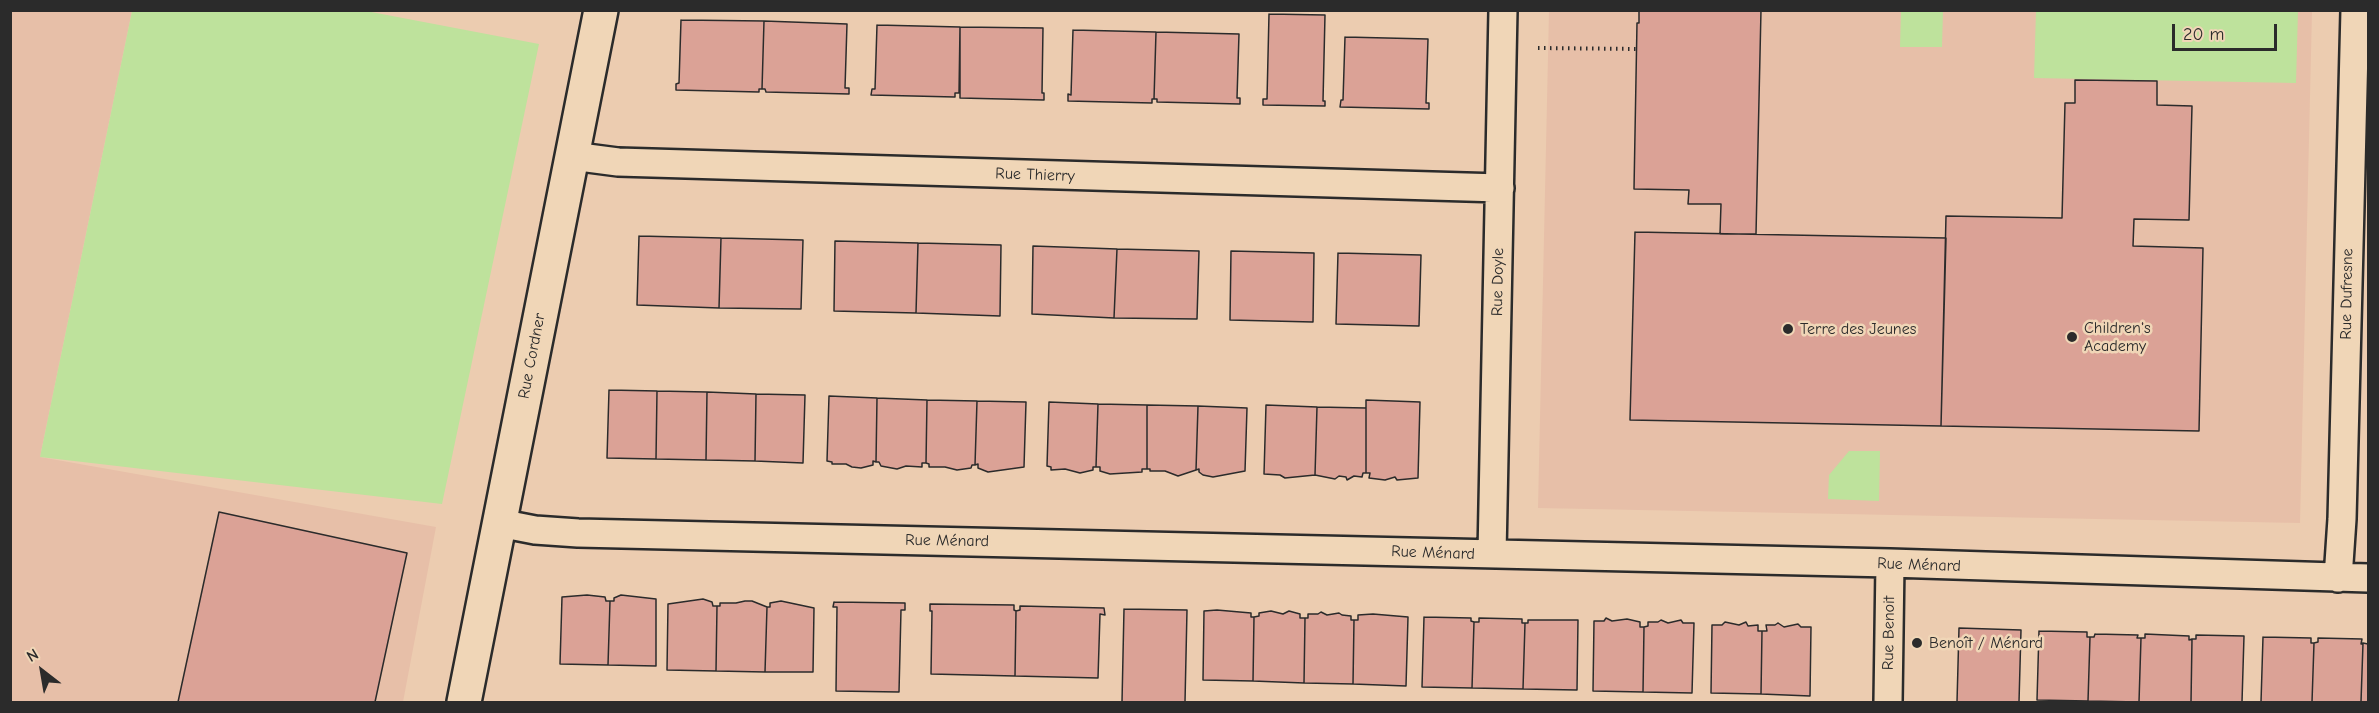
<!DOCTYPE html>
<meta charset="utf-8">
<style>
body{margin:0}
#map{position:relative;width:2379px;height:713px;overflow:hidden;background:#ecccb0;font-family:"Comic Neue",sans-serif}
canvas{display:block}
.frame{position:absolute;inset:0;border:12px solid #2b2b2b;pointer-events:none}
.north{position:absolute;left:12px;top:641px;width:60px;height:60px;-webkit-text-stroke:4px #f0d6b7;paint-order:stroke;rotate:329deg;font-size:16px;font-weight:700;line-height:24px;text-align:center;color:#2b2b2b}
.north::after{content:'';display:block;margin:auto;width:21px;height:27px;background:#2b2b2b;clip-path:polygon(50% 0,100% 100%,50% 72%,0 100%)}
.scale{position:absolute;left:2172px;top:24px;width:105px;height:27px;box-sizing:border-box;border:3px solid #2b2b2b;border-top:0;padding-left:8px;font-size:18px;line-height:21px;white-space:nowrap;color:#2b2b2b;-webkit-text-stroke:4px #f0d6b7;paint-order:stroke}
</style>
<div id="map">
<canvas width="2379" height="713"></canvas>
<div class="frame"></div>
<div class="north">N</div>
<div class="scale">20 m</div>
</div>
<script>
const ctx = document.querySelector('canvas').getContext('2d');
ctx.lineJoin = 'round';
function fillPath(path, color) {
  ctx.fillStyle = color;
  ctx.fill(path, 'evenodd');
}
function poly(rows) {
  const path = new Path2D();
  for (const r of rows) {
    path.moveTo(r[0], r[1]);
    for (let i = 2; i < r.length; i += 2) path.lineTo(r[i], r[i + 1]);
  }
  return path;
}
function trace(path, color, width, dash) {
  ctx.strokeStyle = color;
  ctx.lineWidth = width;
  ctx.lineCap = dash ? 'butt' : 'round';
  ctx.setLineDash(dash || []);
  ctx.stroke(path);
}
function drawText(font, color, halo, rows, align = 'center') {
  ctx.font = font + ' "Comic Neue",sans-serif';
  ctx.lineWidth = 5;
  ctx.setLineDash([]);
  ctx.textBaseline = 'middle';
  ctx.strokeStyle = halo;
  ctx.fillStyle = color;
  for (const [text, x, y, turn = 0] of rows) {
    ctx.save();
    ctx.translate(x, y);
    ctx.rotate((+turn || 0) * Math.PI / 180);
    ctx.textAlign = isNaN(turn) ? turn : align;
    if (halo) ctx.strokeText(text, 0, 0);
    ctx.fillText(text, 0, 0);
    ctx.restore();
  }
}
const built = poly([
 [10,11,132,11,40,457,436,527,403,702,11,702],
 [1549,11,2312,11,2300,523,1538,508]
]);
const green = poly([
 [132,11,366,11,539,44,442,504,40,457],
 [1901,11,1943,11,1942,47,1900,47],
 [2036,11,2298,11,2296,83,2034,78],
 [1849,451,1880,451,1879,501,1828,499,1829,475]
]);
const building = poly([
 [1639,10,1761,10,1756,234,1720,234,1721,204,1688,204,1689,190,1634,189,1637,23,1639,23,1639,10],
 [1269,14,1325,15,1323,101,1325,101,1325,106,1263,105,1263,99,1267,99,1269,14],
 [681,20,764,21,762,89,759,89,759,92,676,90,676,84,679,83,681,20],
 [764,21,847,24,845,88,849,88,849,94,766,92,765,89,762,89,764,21],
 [877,25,960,27,959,93,955,93,955,97,871,95,872,89,875,89,877,25],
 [960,27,1043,28,1042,93,1044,93,1044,100,960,98,960,27],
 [1073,30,1156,32,1154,99,1152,99,1152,103,1068,101,1068,94,1071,95,1073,30],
 [1156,32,1239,34,1237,98,1240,98,1240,104,1157,102,1157,99,1154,99,1156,32],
 [1345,37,1428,39,1426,103,1429,103,1429,109,1340,107,1341,100,1343,100,1345,37],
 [2075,80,2157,81,2157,105,2192,106,2189,220,2134,219,2133,246,2203,248,2199,431,1941,426,1946,216,2062,218,2065,103,2075,103,2075,80],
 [1635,232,1946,238,1941,426,1630,420,1635,232],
 [639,236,721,238,719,308,637,305,639,236],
 [721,238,803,240,801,309,719,308,721,238],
 [835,241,918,243,916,313,834,311,835,241],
 [918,243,1001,245,1000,316,916,313,918,243],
 [1033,246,1117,249,1114,318,1032,314,1033,246],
 [1117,249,1199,251,1197,319,1114,318,1117,249],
 [1231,251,1314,253,1313,322,1230,320,1231,251],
 [1338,253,1421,255,1419,326,1336,324,1338,253],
 [609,390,657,391,656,459,607,458,609,390],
 [657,391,707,392,706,460,656,459,657,391],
 [707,392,756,394,755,461,706,460,707,392],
 [756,394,805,395,803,463,755,461,756,394],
 [829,396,877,398,876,462,873,461,873,465,861,468,852,467,846,464,832,464,832,462,827,461,829,396],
 [877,398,927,400,926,463,922,463,922,467,906,466,897,469,881,466,879,462,876,462,877,398],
 [927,400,977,401,975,465,972,465,971,468,957,470,945,467,929,467,929,464,926,463,927,400],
 [1366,400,1420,402,1418,478,1397,480,1395,477,1385,480,1369,478,1370,473,1366,473,1366,400],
 [977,401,1026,402,1024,467,988,472,978,468,978,464,975,465,977,401],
 [1049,402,1098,404,1096,467,1093,467,1093,470,1080,473,1065,469,1051,470,1051,467,1047,466,1049,402],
 [1098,404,1147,405,1147,469,1142,469,1142,472,1110,474,1100,471,1100,467,1096,467,1098,404],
 [1147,405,1198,406,1196,470,1178,476,1165,471,1150,471,1150,469,1147,469,1147,405],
 [1266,405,1317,407,1315,475,1285,478,1280,475,1264,474,1266,405],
 [1198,406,1247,408,1245,471,1213,477,1203,475,1199,472,1199,469,1196,470,1198,406],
 [1317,407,1366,408,1366,473,1363,473,1362,477,1354,476,1347,480,1346,477,1339,476,1335,479,1315,475,1317,407],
 [219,512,407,553,375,702,178,702,219,512],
 [587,595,605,597,606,601,610,601,608,665,560,664,562,597,587,595],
 [621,595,656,599,656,666,608,665,610,601,614,601,614,598,621,595],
 [703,599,712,602,713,606,717,606,716,671,667,670,668,604,703,599],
 [745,601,752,601,767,607,765,672,716,671,717,606,720,606,720,603,736,603,745,601],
 [781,601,814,608,813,672,765,672,767,607,770,607,770,603,781,601],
 [834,602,905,603,905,610,901,610,899,692,836,691,837,607,833,607,834,602],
 [930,604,1014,605,1014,610,1016,611,1015,676,931,674,932,611,930,611,930,604],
 [1020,606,1104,608,1105,615,1100,614,1098,678,1015,676,1016,611,1020,610,1020,606],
 [1124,609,1187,610,1185,702,1122,702,1124,609],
 [1217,610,1251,613,1251,617,1254,617,1253,681,1203,680,1204,611,1217,610],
 [1271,611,1283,614,1289,611,1300,614,1300,618,1305,618,1304,683,1253,681,1254,617,1259,616,1259,613,1271,611],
 [1321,612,1327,615,1339,613,1342,615,1351,616,1351,620,1354,620,1353,684,1304,683,1305,618,1308,618,1308,614,1318,614,1321,612],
 [1373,614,1408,617,1406,686,1353,684,1354,620,1358,620,1358,615,1373,614],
 [1424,617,1471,618,1471,621,1474,622,1472,688,1422,687,1424,617],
 [1479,618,1522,619,1522,623,1525,623,1523,689,1472,688,1474,622,1479,622,1479,618],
 [1606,618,1612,621,1627,619,1640,622,1640,627,1644,627,1643,692,1593,691,1594,621,1604,621,1606,618],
 [1528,620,1578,620,1577,690,1523,689,1525,623,1528,623,1528,620],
 [1661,620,1668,623,1681,620,1683,623,1694,623,1692,693,1643,692,1644,627,1648,626,1648,622,1658,622,1661,620],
 [1725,622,1739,625,1746,622,1748,626,1758,625,1758,631,1762,631,1761,694,1711,693,1712,625,1722,625,1725,622],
 [1778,623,1784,627,1798,624,1801,627,1811,627,1810,696,1761,694,1762,631,1767,631,1766,625,1775,625,1778,623],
 [1959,628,2021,630,2019,702,1957,702,1959,628],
 [2039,631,2087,632,2087,637,2090,637,2088,701,2037,700,2039,631],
 [2095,634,2138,635,2137,638,2141,638,2139,702,2088,701,2090,637,2094,637,2095,634],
 [2145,634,2189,636,2189,640,2192,639,2191,702,2139,702,2141,638,2145,638,2145,634],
 [2196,635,2244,636,2242,702,2191,702,2192,639,2196,639,2196,635],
 [2263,637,2311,638,2311,643,2314,643,2312,702,2261,702,2263,637],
 [2318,638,2362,639,2361,644,2363,643,2361,702,2312,702,2314,643,2318,642,2318,638],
 [2368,639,2368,702,2361,702,2363,643,2368,644,2368,639]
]);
const path = poly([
 [1538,48,1637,49]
]);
const minor = poly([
 [572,156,618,162,1500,188],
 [499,523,535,530,578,533,1890,563,2368,578],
 [1492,554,1503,10],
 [2338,578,2342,519,2355,10],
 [1888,702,1890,563]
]);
const tertiary = poly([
 [464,702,601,10]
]);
const markers = [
 [1788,329,6,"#2b2b2b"],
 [2072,337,6,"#2b2b2b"],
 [1917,643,6,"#2b2b2b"]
];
const streetNames = [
 ["Rue Thierry",1035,175,2],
 ["Rue Doyle",1498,282,-89],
 ["Rue Dufresne",2347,294,-89],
 ["Rue Cordner",532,356,-79],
 ["Rue Ménard",947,541,1],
 ["Rue Ménard",1433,553,2],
 ["Rue Ménard",1919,565,2],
 ["Rue Benoit",1889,633,-89]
];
const poiNames = [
 ["Children's",2084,328],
 ["Academy",2084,346],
 ["Terre des Jeunes",1800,329],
 ["Benoît / Ménard",1929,643]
];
fillPath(built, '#e7bfa8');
fillPath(green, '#bee29c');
fillPath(building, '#dba296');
trace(building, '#2b2b2b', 1.5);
trace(minor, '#2b2b2b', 32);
trace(tertiary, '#2b2b2b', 38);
trace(path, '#2b2b2b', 4, [1.5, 4.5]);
trace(minor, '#f0d6b7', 27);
trace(tertiary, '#f0d6b7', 33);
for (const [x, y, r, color] of markers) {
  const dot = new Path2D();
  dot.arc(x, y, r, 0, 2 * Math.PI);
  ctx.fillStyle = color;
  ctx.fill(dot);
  trace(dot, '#f0d6b7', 2);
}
drawText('16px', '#2b2b2b', '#f0d6b7', streetNames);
drawText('16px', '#2b2b2b', '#f0d6b7', poiNames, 'left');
</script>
